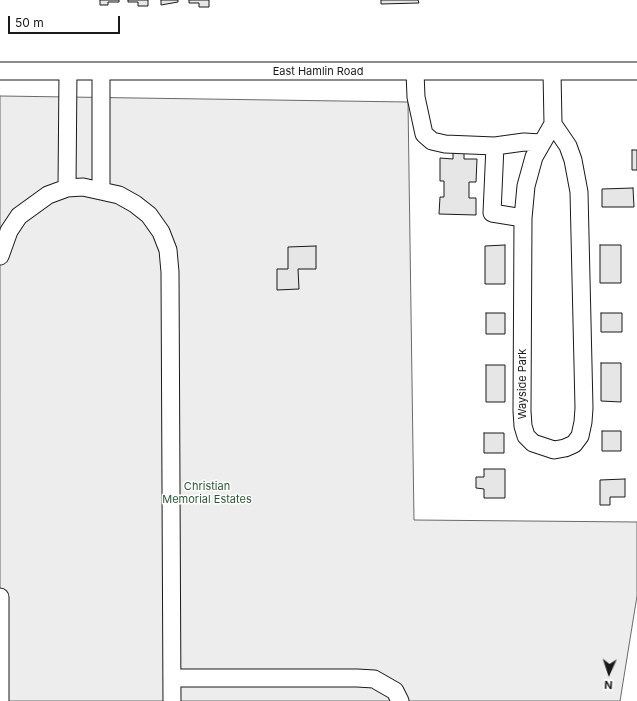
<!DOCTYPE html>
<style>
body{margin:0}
#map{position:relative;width:637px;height:701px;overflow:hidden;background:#fff;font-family:Inter,sans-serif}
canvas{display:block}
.north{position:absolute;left:589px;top:653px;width:40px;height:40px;-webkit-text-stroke:3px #fff;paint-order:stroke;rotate:183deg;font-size:11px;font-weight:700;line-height:16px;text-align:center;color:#1a1a1a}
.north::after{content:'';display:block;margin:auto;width:14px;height:18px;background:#1a1a1a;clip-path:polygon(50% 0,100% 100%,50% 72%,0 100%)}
.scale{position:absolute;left:8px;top:16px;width:112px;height:18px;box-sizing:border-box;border:2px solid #1a1a1a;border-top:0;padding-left:5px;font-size:12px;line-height:14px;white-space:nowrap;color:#1a1a1a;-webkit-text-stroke:3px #fff;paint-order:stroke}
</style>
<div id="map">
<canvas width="637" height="701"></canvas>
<div class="north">N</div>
<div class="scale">50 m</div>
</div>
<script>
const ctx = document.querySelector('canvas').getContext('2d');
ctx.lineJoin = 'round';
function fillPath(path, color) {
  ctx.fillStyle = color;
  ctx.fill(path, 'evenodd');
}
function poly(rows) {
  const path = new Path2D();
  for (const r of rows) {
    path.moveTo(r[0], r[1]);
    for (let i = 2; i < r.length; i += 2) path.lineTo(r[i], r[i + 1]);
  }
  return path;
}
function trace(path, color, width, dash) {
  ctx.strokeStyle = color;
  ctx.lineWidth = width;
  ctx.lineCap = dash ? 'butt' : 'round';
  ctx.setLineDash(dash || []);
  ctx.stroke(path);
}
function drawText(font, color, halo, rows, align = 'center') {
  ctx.font = font + ' Inter,sans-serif';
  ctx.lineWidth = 3;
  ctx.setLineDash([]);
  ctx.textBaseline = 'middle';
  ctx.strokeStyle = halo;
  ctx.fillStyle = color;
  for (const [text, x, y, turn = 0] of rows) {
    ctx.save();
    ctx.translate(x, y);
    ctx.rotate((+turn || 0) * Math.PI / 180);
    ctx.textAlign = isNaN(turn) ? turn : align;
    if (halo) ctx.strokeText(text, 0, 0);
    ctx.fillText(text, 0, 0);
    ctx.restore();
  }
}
const green = poly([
 [0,96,408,102,414,520,637,522,637,596,620,701,0,701,0,96]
]);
const building = poly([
 [100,0,119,0,119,2,108,2,108,5,100,5,100,0],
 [128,0,148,0,148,6,138,6,138,2,128,2,128,0],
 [161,0,178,0,178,2,161,5,161,0],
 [189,0,209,0,209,7,199,7,199,3,189,3,189,0],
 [381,0,418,0,419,3,381,4,381,0],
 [632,150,637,150,637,170,632,170,632,150],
 [453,153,464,153,464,159,477,159,476,182,469,182,469,198,476,198,476,215,439,214,440,197,444,197,444,181,440,181,440,158,453,159,453,153],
 [633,188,634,207,602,207,602,189,633,188],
 [505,245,505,284,485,284,485,246,505,245],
 [600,245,621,245,621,283,600,283,600,245],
 [316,246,316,269,298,269,299,289,277,290,277,269,288,269,288,247,316,246],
 [486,313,505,313,505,334,486,334,486,313],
 [601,313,622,313,622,332,601,332,601,313],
 [601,363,621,363,621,402,601,401,601,363],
 [486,365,505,365,505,402,486,402,486,365],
 [602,431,621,431,621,451,602,451,602,431],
 [484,433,504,433,504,453,484,453,484,433],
 [484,469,505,469,505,498,484,498,484,489,476,488,476,477,484,477,484,469],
 [625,479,625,497,610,497,610,505,600,505,600,480,625,479]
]);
const minor = poly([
 [0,71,637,71],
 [101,71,101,190],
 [415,72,416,97,424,134,432,141,445,144,495,146],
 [552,72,553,124,568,146,573,160,579,192,584,408,583,422,580,436,574,444,565,448,554,450,533,443,526,436,523,426,522,411,523,218,526,186,534,157,553,124],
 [67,188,68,71],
 [523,218,492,213,495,146,524,142,541,143],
 [0,256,9,231,19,216,48,195,67,188,83,187,119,195,135,204,149,215,161,232,168,250,170,272,172,701],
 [0,597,0,701],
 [172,678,357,678,374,679,395,691,400,701]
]);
const streetNames = [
 ["East Hamlin Road",318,72],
 ["Wayside Park",523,384,-90]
];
const parkNames = [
 ["Christian",207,487],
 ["Memorial Estates",207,500]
];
fillPath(green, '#ededed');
trace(green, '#6a6a6a', 1);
fillPath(building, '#e6e6e6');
trace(building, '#1a1a1a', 1);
trace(minor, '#1a1a1a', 19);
trace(minor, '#fff', 17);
drawText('11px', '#1a1a1a', '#fff', streetNames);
drawText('11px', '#2b5a34', '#fff', parkNames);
</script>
